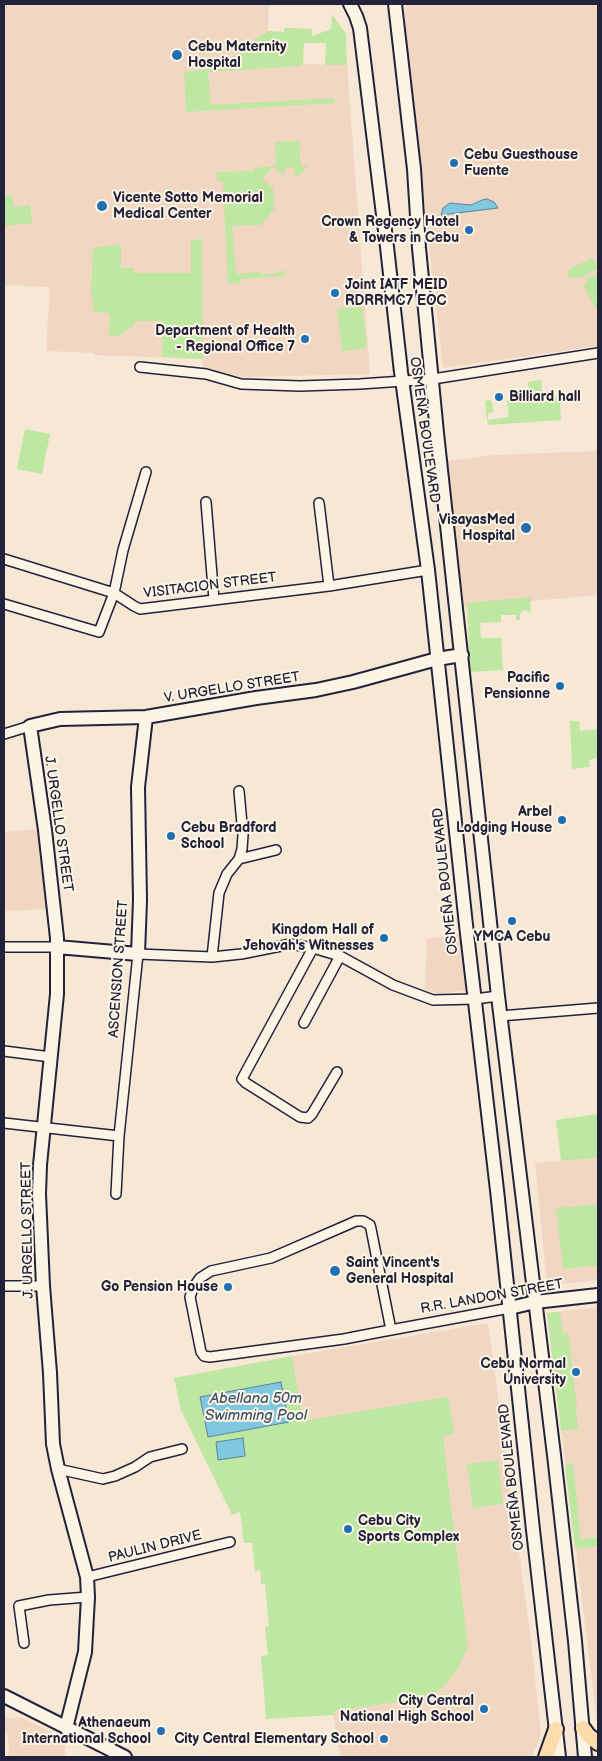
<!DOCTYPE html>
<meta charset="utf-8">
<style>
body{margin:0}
#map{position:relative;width:602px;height:1761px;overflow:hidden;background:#f7e7d5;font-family:"Balsamiq Sans",sans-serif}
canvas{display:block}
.frame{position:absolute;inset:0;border:5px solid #22223b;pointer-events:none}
</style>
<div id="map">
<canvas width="602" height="1761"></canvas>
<div class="frame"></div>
</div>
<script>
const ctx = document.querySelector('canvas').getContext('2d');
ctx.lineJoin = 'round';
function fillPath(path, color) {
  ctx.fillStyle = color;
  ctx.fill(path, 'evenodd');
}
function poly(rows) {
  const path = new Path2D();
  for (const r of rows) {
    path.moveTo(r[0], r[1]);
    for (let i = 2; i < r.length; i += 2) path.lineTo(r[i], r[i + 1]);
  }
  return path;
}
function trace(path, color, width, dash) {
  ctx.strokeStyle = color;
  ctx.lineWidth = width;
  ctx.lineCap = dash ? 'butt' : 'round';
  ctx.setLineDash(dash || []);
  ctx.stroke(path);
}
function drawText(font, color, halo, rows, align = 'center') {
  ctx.font = font + ' "Balsamiq Sans",sans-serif';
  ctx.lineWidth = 4;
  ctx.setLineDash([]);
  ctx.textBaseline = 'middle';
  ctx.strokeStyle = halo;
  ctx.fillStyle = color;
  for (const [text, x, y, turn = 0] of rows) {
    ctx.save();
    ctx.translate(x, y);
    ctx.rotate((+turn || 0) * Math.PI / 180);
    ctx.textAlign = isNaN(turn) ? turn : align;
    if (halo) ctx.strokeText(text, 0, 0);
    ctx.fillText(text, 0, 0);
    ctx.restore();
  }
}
const built = poly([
 [4,4,269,4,268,31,284,32,285,28,312,29,303,43,303,64,347,65,370,374,243,377,203,369,202,359,94,355,94,353,46,351,50,287,4,285],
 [407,4,596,4,598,10,598,346,443,368,407,51,405,10],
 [598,451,598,595,464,607,447,461,494,455],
 [41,829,49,909,4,911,4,832],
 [463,933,470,990,437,994,425,989,427,939],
 [598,1158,598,1280,547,1286,535,1163],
 [598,1307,598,1730,547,1313],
 [488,1323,531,1640,541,1735,532,1757,340,1757,333,1711,429,1698,443,1687,457,1670,467,1640,456,1544,443,1435,303,1421,292,1356],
 [21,1717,65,1739,65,1757,8,1757,9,1743,4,1726,4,1719]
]);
const green = poly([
 [332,14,346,34,347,65,325,65,326,43,304,43,303,64,301,66,208,72,211,105,334,98,334,103,186,112,184,72,219,67,268,31,284,32,285,28,312,29,312,36,331,29],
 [299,141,301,166,308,166,299,175,295,176,294,167,284,168,285,176,273,167,262,179,273,188,275,208,261,225,232,226,236,274,260,272,261,274,277,274,278,271,285,271,285,276,241,279,241,283,228,284,223,181,217,181,216,172,254,171,254,168,276,166,275,142],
 [12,195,14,207,30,205,32,223,4,226,4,196],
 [202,238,203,359,162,357,162,321,135,321,135,325,118,336,109,336,110,313,93,312,93,302,91,294,93,248,121,244,121,268,134,268,134,273,191,273,191,241],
 [592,258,598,268,598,269,579,278,578,277,569,278,567,270],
 [598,274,598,308,596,308,583,285,587,282,585,279],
 [362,306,367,348,342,351,337,309],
 [541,380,543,398,562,394,563,403,560,404,561,420,488,425,487,420,485,401,490,400,492,403,493,412,488,413,488,420,509,417,507,400,529,399,528,382],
 [25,429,50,434,42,474,17,469],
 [530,597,531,613,525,610,522,611,520,614,520,620,516,620,516,615,501,615,501,622,480,623,481,638,501,638,503,670,470,672,467,603],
 [570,721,579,721,580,731,598,729,598,758,589,760,590,767,572,769],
 [598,1114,598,1158,561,1161,556,1120],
 [598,1204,598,1265,563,1269,556,1208],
 [560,1312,563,1333,568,1333,577,1407,576,1408,578,1429,561,1431,547,1313],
 [292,1356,303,1421,448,1397,454,1434,443,1436,468,1647,457,1670,443,1687,429,1698,334,1711,334,1715,266,1719,261,1656,268,1655,265,1627,269,1626,265,1584,261,1584,260,1570,255,1571,252,1543,244,1543,240,1512,232,1515,181,1410,174,1378],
 [498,1460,503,1504,473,1508,467,1464],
 [573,1464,581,1539,598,1537,598,1546,575,1549,565,1465]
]);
const water = poly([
 [487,199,494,202,498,208,441,215,443,208,450,203,471,205,482,200,487,199],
 [281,1382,289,1422,208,1437,200,1397,281,1382],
 [243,1438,245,1456,218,1460,216,1442,243,1438]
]);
const street = poly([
 [140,367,206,374,241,384,300,386,360,384,433,379,598,353],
 [206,502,214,600],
 [319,503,329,586],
 [4,559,114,593,134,606,140,609,329,586,428,570],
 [4,604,99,632,114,593,123,550,146,472],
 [4,734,30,726],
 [239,859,276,850],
 [4,947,57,947],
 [313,948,242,1079,246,1083,300,1117,308,1118,312,1114,337,1072],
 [212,957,219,893,227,874,239,859,242,849,243,835,239,791],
 [500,1016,598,1008],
 [304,1023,340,956],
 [4,1051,51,1057],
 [4,1123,119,1136],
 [116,1194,119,1136,138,954,212,957,241,954,291,944,313,948,340,956,393,985,433,1000,475,999,498,996],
 [4,1286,43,1286],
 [391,1330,371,1229,370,1225,363,1221,356,1221,347,1225,271,1258,211,1271,200,1278,193,1288,190,1297,201,1352,204,1356,210,1357,344,1339,380,1332,510,1308],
 [58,1469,103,1479,115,1476,135,1467,150,1457,182,1449],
 [87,1577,230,1542],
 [24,1643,19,1606,49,1600,88,1597]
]);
const secondary = poly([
 [350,4,356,16,360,28,387,247,401,372,428,570,466,925,497,1190,533,1530,559,1757],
 [395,4,414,169,419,248,437,433,498,996,554,1455,575,1641,585,1757],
 [57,947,138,954,140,900,138,787,146,717],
 [510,1308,535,1302,598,1295],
 [4,1696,125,1757],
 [66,1728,85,1652,88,1597,87,1577,58,1469,53,1444,50,1373,43,1286,39,1194,40,1165,57,994,57,938,45,830,30,726,60,719,146,717,256,698,316,690,353,682,437,659,462,655]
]);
const primary = poly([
 [583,1728,588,1735,598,1743],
 [546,1757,556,1729]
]);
const markers = [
 [177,55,6,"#1f6fb2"],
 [454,163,5,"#1f6fb2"],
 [102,206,6,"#1f6fb2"],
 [469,230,5,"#1f6fb2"],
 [335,293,5,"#1f6fb2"],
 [305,339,5,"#1f6fb2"],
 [499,397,5,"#1f6fb2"],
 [526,528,6,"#1f6fb2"],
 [560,686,5,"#1f6fb2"],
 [562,820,5,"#1f6fb2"],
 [171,836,5,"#1f6fb2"],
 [512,921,5,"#1f6fb2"],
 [384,938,5,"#1f6fb2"],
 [335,1271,6,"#1f6fb2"],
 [228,1287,5,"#1f6fb2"],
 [576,1372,5,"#1f6fb2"],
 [348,1529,5,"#1f6fb2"],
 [484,1709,5,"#1f6fb2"],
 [161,1731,5,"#1f6fb2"],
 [384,1739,5,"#1f6fb2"]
];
const poiNames = [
 ["Cebu Maternity",188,47,"left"],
 ["Hospital",188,63,"left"],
 ["Cebu Guesthouse",464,155,"left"],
 ["Fuente",464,171,"left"],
 ["Vicente Sotto Memorial",113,198,"left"],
 ["Medical Center",113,214,"left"],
 ["Crown Regency Hotel",459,222],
 ["& Towers in Cebu",459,238],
 ["Joint IATF MEID",345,285,"left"],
 ["RDRRMC7 EOC",345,301,"left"],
 ["Department of Health",295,331],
 ["- Regional Office 7",295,347],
 ["Billiard hall",509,397,"left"],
 ["VisayasMed",515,520],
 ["Hospital",515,536],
 ["Pacific",550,678],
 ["Pensionne",550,694],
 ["Arbel",552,812],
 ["Lodging House",552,828],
 ["Cebu Bradford",181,828,"left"],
 ["School",181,844,"left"],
 ["Kingdom Hall of",374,930],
 ["Jehovah's Witnesses",374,946],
 ["YMCA Cebu",512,937,"center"],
 ["Saint Vincent's",346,1263,"left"],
 ["General Hospital",346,1279,"left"],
 ["Go Pension House",218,1287],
 ["Cebu Normal",566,1364],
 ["University",566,1380],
 ["Cebu City",358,1521,"left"],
 ["Sports Complex",358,1537,"left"],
 ["City Central",474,1701],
 ["National High School",474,1717],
 ["Athenaeum",151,1723],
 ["International School",151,1739],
 ["City Central Elementary School",374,1739]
];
const streetNames = [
 ["OSMEÑA BOULEVARD",424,430,82],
 ["VISITACION STREET",210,586,-7],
 ["V. URGELLO STREET",232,688,-9],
 ["J. URGELLO STREET",58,824,82],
 ["OSMEÑA BOULEVARD",446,881,-96],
 ["ASCENSION STREET",119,969,-86],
 ["J. URGELLO STREET",28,1230,-91],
 ["R.R. LANDON STREET",492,1297,-10],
 ["OSMEÑA BOULEVARD",512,1477,-96],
 ["PAULIN DRIVE",155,1547,-14]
];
const waterNames = [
 ["Abellana 50m",256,1399],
 ["Swimming Pool",256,1416]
];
fillPath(built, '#f1d6c2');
fillPath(green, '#bee7a2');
fillPath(water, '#7fc8df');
trace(water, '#5a869d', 1);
trace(street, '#22223b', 12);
trace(secondary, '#22223b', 16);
trace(primary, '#22223b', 18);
trace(street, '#fcf5e5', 9);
trace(secondary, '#fcf5e5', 12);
trace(primary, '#fddcac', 14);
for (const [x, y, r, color] of markers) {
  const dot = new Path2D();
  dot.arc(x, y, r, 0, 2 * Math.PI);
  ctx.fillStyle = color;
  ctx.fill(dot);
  trace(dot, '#fcf5e5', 2);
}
drawText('bold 14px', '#22223b', '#fcf5e5', poiNames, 'right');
drawText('14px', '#22223b', '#fcf5e5', streetNames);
drawText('italic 15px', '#3e546c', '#fcf5e5', waterNames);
</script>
